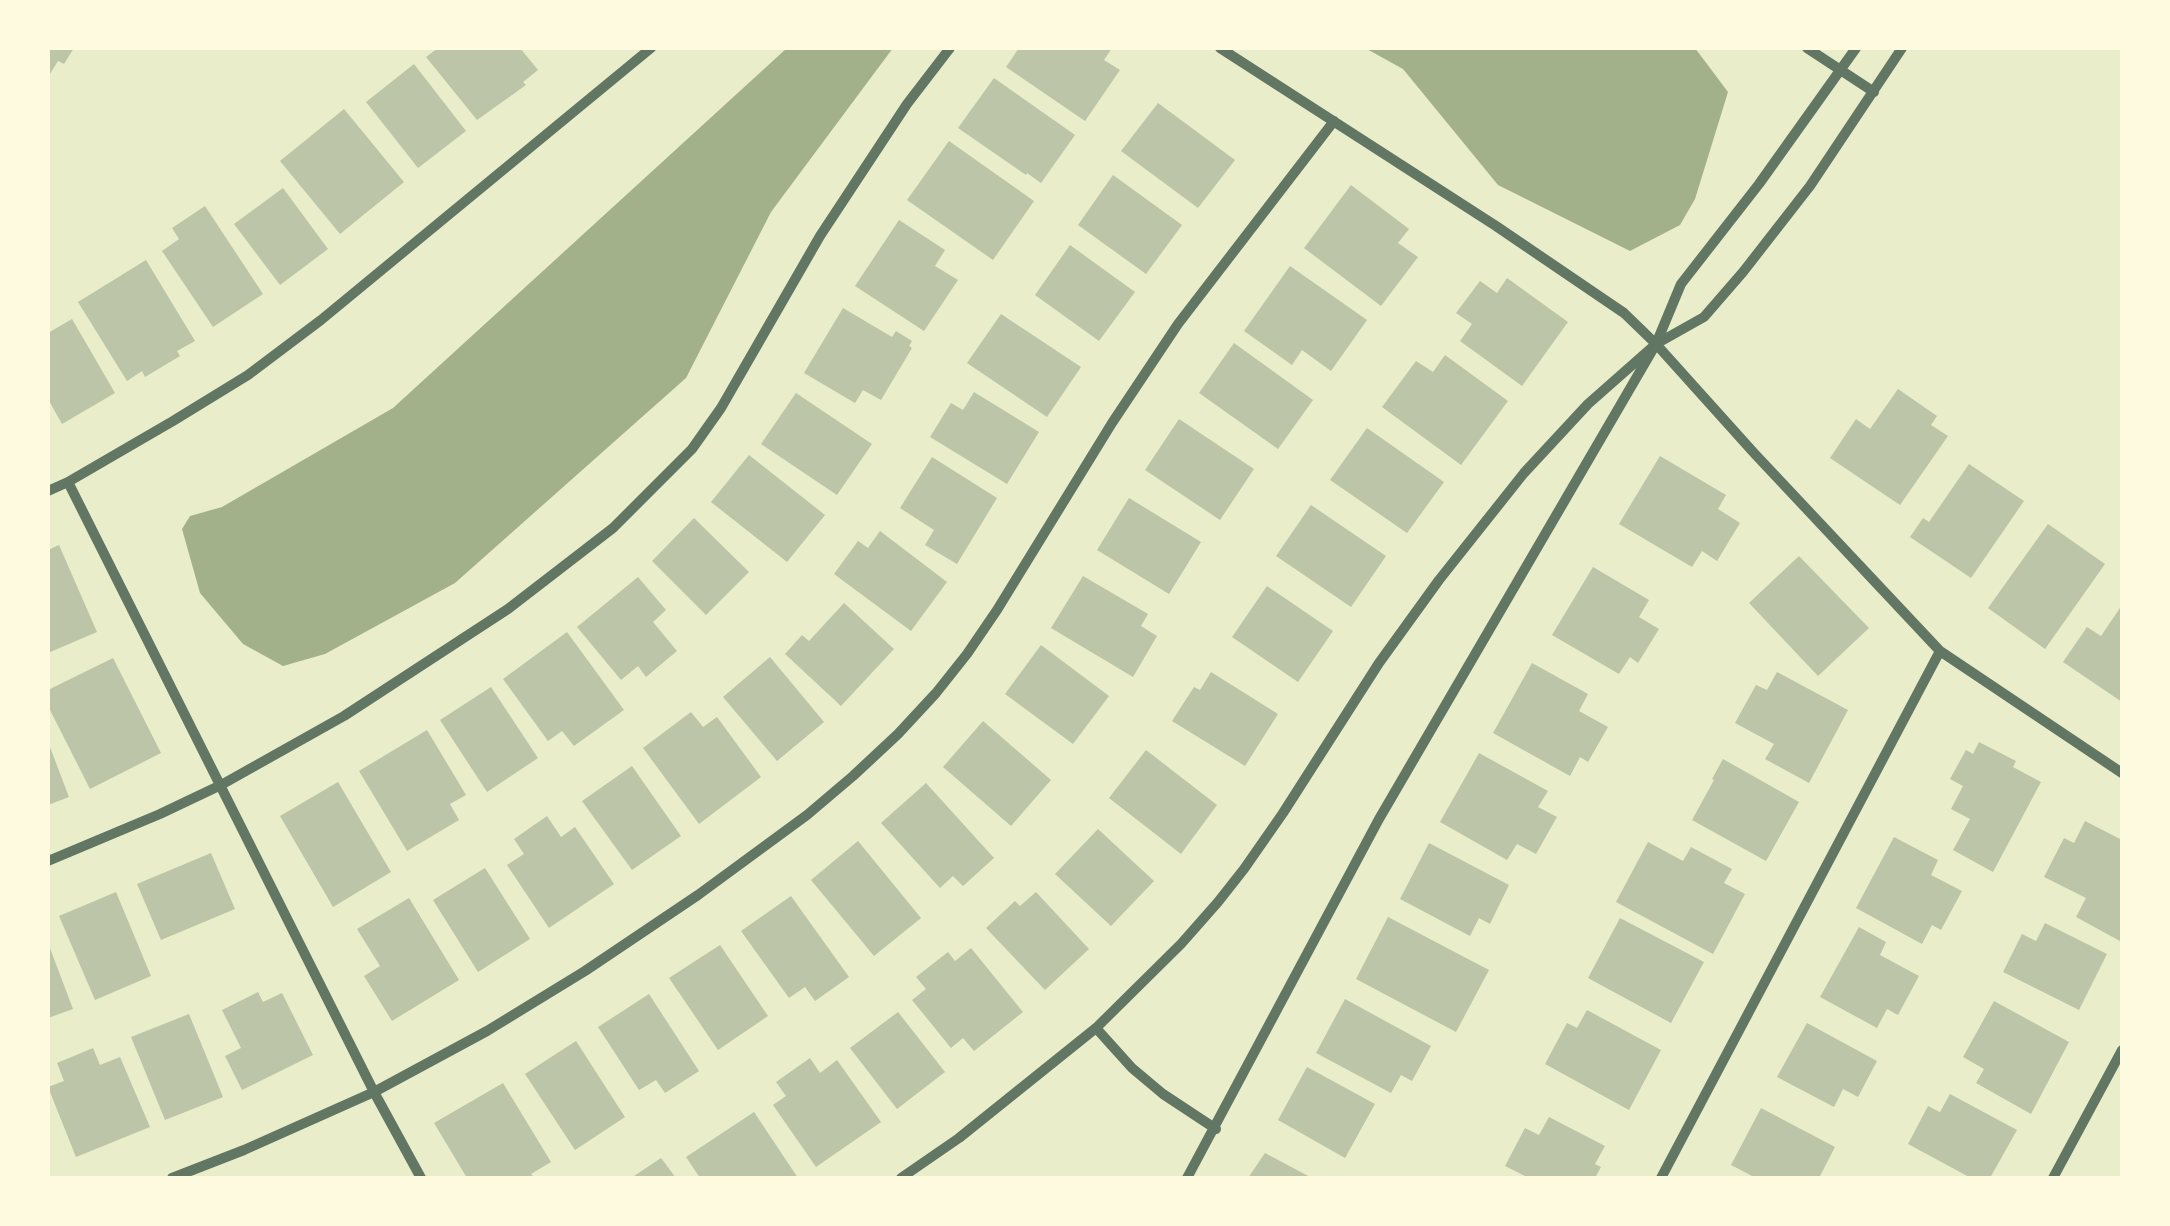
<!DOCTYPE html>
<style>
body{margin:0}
#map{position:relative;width:2170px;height:1226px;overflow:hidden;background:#e9edc9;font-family:"Exo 2",sans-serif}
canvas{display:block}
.frame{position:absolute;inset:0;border:50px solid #fefae0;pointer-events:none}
</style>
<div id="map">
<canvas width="2170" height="1226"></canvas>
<div class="frame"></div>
</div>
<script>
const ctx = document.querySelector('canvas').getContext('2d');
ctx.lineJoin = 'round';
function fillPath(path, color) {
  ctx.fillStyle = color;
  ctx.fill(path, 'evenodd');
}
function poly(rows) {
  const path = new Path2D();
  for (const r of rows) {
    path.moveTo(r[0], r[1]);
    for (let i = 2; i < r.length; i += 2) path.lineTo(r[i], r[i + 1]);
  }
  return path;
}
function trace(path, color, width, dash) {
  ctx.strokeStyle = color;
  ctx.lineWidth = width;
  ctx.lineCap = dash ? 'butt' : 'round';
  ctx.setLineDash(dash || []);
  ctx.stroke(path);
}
const water = poly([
 [787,48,893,48,771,212,686,378,455,583,325,654,283,666,243,644,200,593,182,529,190,516,222,507,393,408],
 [1365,48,1695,48,1728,92,1695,199,1680,225,1630,251,1498,185,1403,69]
]);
const building = poly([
 [48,48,74,48,64,64,58,61,48,77],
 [438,48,520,48,538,70,523,82,526,85,477,120,426,57],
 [1019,48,1112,48,1104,60,1120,70,1085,121,1006,67],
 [414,64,466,131,418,168,366,102],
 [994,78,1075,135,1041,183,1027,173,1026,175,958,128],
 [1158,103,1235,160,1198,208,1121,151],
 [344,109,404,182,340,234,280,161],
 [949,141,1034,201,993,260,907,200],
 [1113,175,1182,225,1146,274,1078,225],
 [1351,185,1409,229,1398,243,1418,257,1381,306,1304,248],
 [283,188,328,249,280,285,234,224],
 [205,206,263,294,213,327,162,251,179,239,172,228],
 [899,220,945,250,935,266,958,280,924,331,855,286],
 [1070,245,1135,292,1099,341,1035,295],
 [146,260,195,341,177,351,180,356,145,377,142,371,127,381,78,302],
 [1290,266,1367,320,1331,371,1302,350,1292,365,1244,331],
 [1507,278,1568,322,1522,386,1460,341,1472,324,1456,313,1480,281,1497,293],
 [843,308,892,337,896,331,912,341,909,346,912,348,881,400,863,390,855,403,804,373],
 [1001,314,1081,367,1047,417,967,363],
 [72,319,115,393,62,424,48,399,48,333],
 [1234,343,1313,400,1278,449,1199,393],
 [1445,355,1508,401,1461,465,1382,407,1416,361,1433,372],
 [1898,389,1937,416,1931,425,1948,436,1900,505,1830,458,1856,419,1870,429],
 [974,392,1039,432,1007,484,930,437,951,403,963,410],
 [796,393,872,444,837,495,761,444],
 [1179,419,1254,469,1220,520,1145,470],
 [1367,428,1444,482,1407,533,1330,480],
 [749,455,825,515,787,562,711,502],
 [1660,456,1726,495,1718,509,1740,523,1717,561,1702,551,1692,567,1619,524],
 [932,457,997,498,957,564,925,545,934,530,900,508],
 [1969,464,2024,501,1971,578,1910,537,1923,518,1929,522],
 [1129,498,1201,542,1169,594,1097,550],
 [1311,505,1386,556,1351,607,1276,556],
 [694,518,749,572,706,615,652,561],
 [2048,524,2105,564,2045,649,1988,608],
 [880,531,947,582,911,631,834,574,858,541,868,548],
 [59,545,97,632,48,653,48,550],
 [1799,556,1869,628,1818,676,1749,603],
 [1593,567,1649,600,1639,617,1659,629,1638,663,1630,657,1619,674,1552,635],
 [1083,576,1148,614,1141,626,1157,636,1133,677,1051,628],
 [638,577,666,610,653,622,677,651,646,677,638,666,621,680,577,627],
 [1267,586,1333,631,1298,682,1232,637],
 [844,603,894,649,841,706,785,654,802,635,809,641],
 [2122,605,2122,702,2063,662,2087,627,2101,636],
 [567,632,624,710,574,746,562,731,548,741,503,679],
 [1041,645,1109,696,1073,744,1005,694],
 [770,657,824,722,777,761,723,697],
 [113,658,161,753,90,789,48,706,48,690],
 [1532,663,1588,694,1579,711,1608,727,1588,762,1580,757,1570,776,1493,733],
 [1211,672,1278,714,1245,766,1172,721,1194,687,1200,690],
 [1777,672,1848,710,1809,783,1765,759,1774,744,1735,723,1756,685,1767,690],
 [491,687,538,758,487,792,440,720],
 [691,712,703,727,717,717,761,777,699,824,643,748],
 [983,721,1051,780,1011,826,943,767],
 [427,730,466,795,450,804,459,820,407,851,359,771],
 [48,742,69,797,48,805],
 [1979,742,2016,761,2013,767,2041,782,1993,872,1953,850,1970,819,1951,809,1963,786,1950,779,1966,750,1973,754],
 [1146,750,1217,805,1181,854,1109,798],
 [1479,753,1548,791,1538,807,1557,817,1536,854,1517,844,1507,860,1440,822],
 [1723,759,1799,802,1766,861,1692,820,1714,780,1712,779],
 [632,766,681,836,632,870,582,801],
 [338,782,391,872,333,907,280,816],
 [926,783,994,858,963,886,953,876,940,888,881,823],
 [547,816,561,837,575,827,614,884,549,928,507,865,524,854,514,839],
 [2085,821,2122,840,2122,939,2120,941,2076,917,2086,898,2044,877,2064,838,2074,843],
 [1098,829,1154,881,1111,926,1055,874],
 [1894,837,1938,860,1931,875,1962,891,1941,930,1932,925,1922,944,1856,908],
 [858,841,921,918,874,956,811,880],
 [1648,842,1683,861,1691,847,1732,869,1724,883,1745,894,1713,954,1616,902],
 [1429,843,1509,885,1490,924,1479,918,1470,936,1400,899],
 [211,853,235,909,161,940,137,884],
 [485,868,530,939,478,972,433,900],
 [116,892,151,976,95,1000,59,916],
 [1036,892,1089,949,1045,990,986,928,1015,901,1020,906],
 [791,896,849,977,815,1001,805,987,789,998,741,931],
 [409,898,459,980,392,1021,364,976,380,966,357,929],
 [1388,917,1489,970,1456,1032,1356,979],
 [1620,918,1704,962,1671,1023,1588,978],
 [2045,923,2107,954,2079,1010,2003,972,2022,934,2036,941],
 [1859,927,1886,942,1880,955,1919,976,1898,1015,1887,1009,1877,1028,1820,997],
 [48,943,73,1009,48,1018],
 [720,945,768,1016,718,1050,669,978],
 [971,948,1023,1012,974,1051,963,1038,951,1048,912,1000,926,989,916,977,948,952,955,961],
 [258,992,263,1002,282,993,313,1055,242,1090,225,1056,241,1048,222,1010],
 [649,994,699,1071,665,1093,656,1080,639,1090,598,1027],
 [1345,999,1431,1046,1412,1081,1401,1075,1391,1093,1316,1053],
 [1994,1001,2069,1042,2031,1114,1976,1083,1984,1069,1963,1057],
 [1587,1010,1661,1050,1629,1110,1545,1064,1567,1023,1577,1028],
 [898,1012,945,1072,897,1109,850,1048],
 [189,1014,223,1097,165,1120,131,1037],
 [1807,1023,1877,1061,1858,1097,1843,1089,1834,1107,1777,1077],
 [576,1041,625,1117,575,1150,525,1074],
 [93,1048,100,1065,120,1057,150,1127,76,1157,48,1087,64,1081,57,1063],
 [810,1058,820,1073,837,1060,881,1122,816,1167,773,1105,786,1096,776,1082],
 [1307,1067,1375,1104,1345,1158,1278,1120],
 [503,1083,551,1162,531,1174,535,1178,467,1178,434,1123],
 [1950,1094,2017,1130,1990,1178,1971,1178,1908,1144,1928,1106,1940,1112],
 [1761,1108,1835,1147,1819,1178,1756,1178,1731,1165],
 [754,1112,798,1178,700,1178,686,1157],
 [1549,1117,1605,1146,1595,1164,1601,1167,1595,1178,1529,1178,1505,1166,1525,1128,1539,1135],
 [1265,1153,1312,1178,1248,1178],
 [661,1158,676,1178,631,1178]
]);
const minor = poly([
 [1220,48,1496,226,1624,313,1656,344,1754,453,1940,651,2122,773],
 [1807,48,1874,92],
 [68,482,374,1092,421,1178],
 [48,491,68,482,173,421,248,375,321,320,651,48],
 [48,861,160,814,221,785,344,716,508,609,613,528,692,449,721,408,820,236,907,104,950,48],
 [1096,1028,1132,1068,1163,1094,1216,1129],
 [172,1178,244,1150,374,1092,487,1031,585,971,698,895,807,815,853,776,898,734,936,693,967,654,997,610,1112,423,1178,324,1334,121],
 [901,1178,959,1138,1096,1028,1181,944,1218,902,1244,869,1283,813,1379,663,1439,580,1524,473,1588,404,1656,344,1704,317,1743,272,1810,186,1902,48],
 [1187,1178,1379,819,1656,344,1681,284,1759,184,1856,48],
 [1661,1178,1940,651],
 [2053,1178,2122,1050]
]);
fillPath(water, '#a3b18a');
fillPath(building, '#bcc5a7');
trace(minor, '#617663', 10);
</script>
